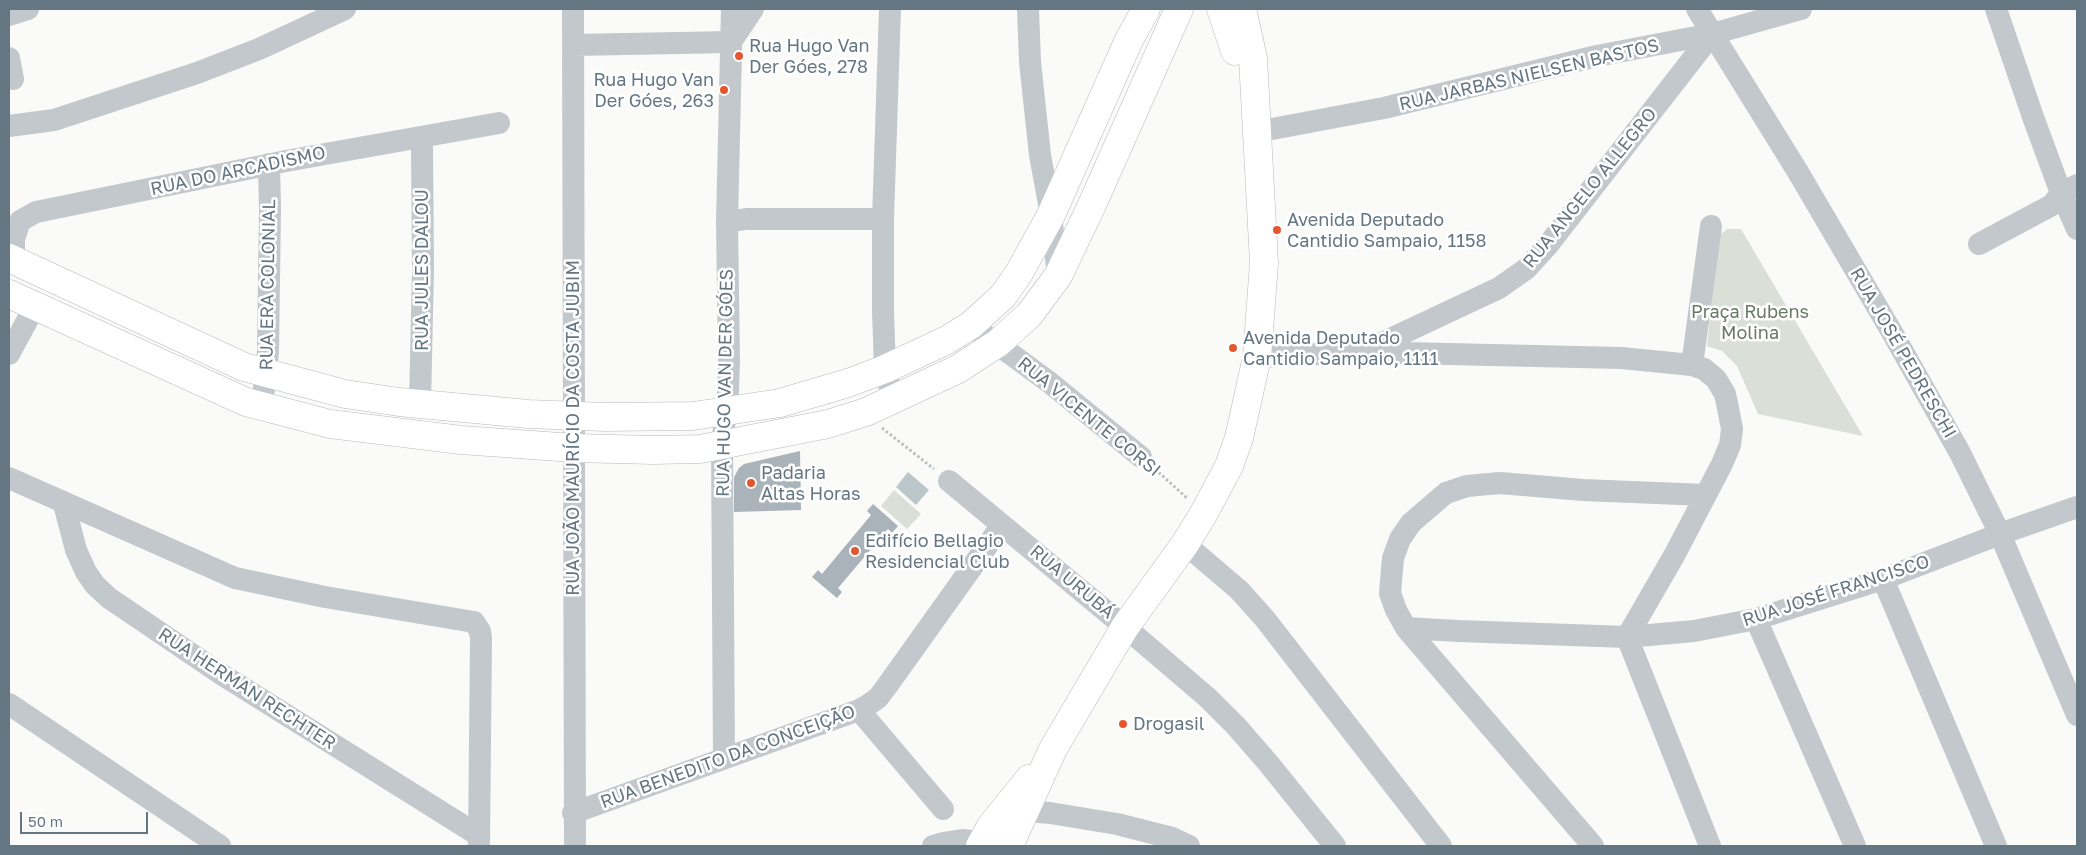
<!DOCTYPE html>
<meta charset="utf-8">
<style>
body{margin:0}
#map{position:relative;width:2086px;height:855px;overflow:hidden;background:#fafaf8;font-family:"Golos Text",sans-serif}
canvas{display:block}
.frame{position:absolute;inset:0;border:10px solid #657683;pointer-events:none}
.scale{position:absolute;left:20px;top:812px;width:128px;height:22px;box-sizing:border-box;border:2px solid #657683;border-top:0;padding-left:6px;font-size:15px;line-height:18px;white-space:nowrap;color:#657683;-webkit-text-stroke:4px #fff;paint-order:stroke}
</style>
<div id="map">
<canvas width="2086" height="855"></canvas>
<div class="frame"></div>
<div class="scale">50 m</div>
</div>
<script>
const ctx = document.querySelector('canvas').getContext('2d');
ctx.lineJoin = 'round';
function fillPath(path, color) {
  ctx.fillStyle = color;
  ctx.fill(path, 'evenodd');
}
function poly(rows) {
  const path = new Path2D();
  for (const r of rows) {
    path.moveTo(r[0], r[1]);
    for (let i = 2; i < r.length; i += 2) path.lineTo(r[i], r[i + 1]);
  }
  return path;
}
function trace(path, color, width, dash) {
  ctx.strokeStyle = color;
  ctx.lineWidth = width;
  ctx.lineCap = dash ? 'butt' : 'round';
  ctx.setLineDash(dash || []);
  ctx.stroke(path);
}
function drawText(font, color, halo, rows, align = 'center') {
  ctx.font = font + ' "Golos Text",sans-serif';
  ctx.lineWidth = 5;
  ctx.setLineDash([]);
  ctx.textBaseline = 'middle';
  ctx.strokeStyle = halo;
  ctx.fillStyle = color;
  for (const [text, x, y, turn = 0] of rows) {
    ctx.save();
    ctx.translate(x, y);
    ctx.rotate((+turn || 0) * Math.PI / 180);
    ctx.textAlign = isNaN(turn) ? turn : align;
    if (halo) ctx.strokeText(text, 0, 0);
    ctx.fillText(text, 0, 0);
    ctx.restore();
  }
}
const green = poly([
 [1727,229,1741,229,1863,436,1758,414,1737,366,1722,351,1707,346,1715,265,1716,238],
 [894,490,921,514,907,529,881,506]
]);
const water = poly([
 [908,472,929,490,916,505,896,487]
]);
const building = poly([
 [800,451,801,510,734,512,734,477,739,468,744,464],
 [873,504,898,526,892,533,888,529,838,588,842,592,837,598,812,577,818,570,822,574,871,515,867,511]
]);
const path = poly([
 [882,428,934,469],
 [1155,469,1188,499]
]);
const minor = poly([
 [573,9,575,846],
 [890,9,883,219,883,311,885,369,893,400],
 [1028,9,1030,62,1040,155,1051,215,1058,276],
 [1697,9,1798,172,1893,334,1960,453,2000,534,2077,715],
 [1996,9,2033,117,2061,193,2077,229],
 [9,15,28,9],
 [573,45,731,42,753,9],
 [9,58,13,79],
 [9,126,54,120,197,73,259,49,345,9],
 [1256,132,1384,108,1597,56,1712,34,1801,9],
 [727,222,746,219,883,219],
 [1979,244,2052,205,2061,193,2077,185],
 [14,260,14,239,20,221,36,212,286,161,499,123],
 [971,325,1049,382,1141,457],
 [1367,350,1499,288,1526,269,1548,245,1712,34],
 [9,354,35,306],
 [1257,357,1362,352,1621,358,1692,365,1704,369,1716,379,1725,394,1728,408,1732,429,1730,445,1722,464,1675,554,1627,637,1710,846],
 [1692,365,1711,226],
 [420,404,423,269,422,149,421,137],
 [262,406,268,352,270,209,269,164],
 [9,478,235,578,325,597,474,622,480,631,481,638,479,846],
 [949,481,1125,627,1208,698,1236,726,1269,764,1335,846],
 [64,504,76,550,86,572,95,585,109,598,221,674,478,835],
 [1185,544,1239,590,1265,619,1441,846],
 [1883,579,1996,846],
 [1756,619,1855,846],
 [1406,628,1458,631,1627,637,1694,631,1756,619,1883,579,2000,534,2077,507],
 [9,704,220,846],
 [859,710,943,809],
 [724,758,722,445,728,392,729,361,727,222,732,9],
 [1026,811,1050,813,1117,824,1172,838,1189,846],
 [573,813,859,710,868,705,878,698,887,686,1002,525],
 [933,846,943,843,962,840,981,842,991,846],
 [1593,846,1406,628,1396,610,1390,593,1393,558,1400,539,1411,523,1446,493,1467,486,1500,483,1583,490,1705,495]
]);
const major = poly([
 [1221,9,1235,51],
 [9,258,244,367,345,394,399,402,528,414,605,417,693,416,780,403,848,383,885,369,947,340,971,325,1003,296,1019,273,1051,215,1128,42,1146,9],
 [9,294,246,402,330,424,461,440,574,448,653,450,700,449,828,424,866,412,958,369,998,343,1029,315,1058,276,1091,207,1179,9],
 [980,846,991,826,1029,779],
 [1009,846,1053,749,1125,627,1185,544,1204,513,1229,466,1239,438,1257,357,1264,263,1253,58,1242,9]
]);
const markers = [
 [739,56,5,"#e4572e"],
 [724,90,5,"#e4572e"],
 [1277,230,5,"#e4572e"],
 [1233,348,5,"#e4572e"],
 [751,483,5,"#e4572e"],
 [855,551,5,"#e4572e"],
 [1123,724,5,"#e4572e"]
];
const poiNames = [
 ["Rua Hugo Van",749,46],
 ["Der Góes, 278",749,67],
 ["Rua Hugo Van",714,80,"right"],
 ["Der Góes, 263",714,101,"right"],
 ["Avenida Deputado",1287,220],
 ["Cantidio Sampaio, 1158",1287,241],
 ["Avenida Deputado",1243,338],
 ["Cantidio Sampaio, 1111",1243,359],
 ["Padaria",761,473],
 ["Altas Horas",761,494],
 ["Edifício Bellagio",865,541],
 ["Residencial Club",865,562],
 ["Drogasil",1133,724]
];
const streetNames = [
 ["RUA JARBAS NIELSEN BASTOS",1529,75,-13],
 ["RUA DO ARCADISMO",238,171,-12],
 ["RUA ANGELO ALLEGRO",1590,188,-51],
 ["RUA JULES DALOU",422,270,-90],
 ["RUA ERA COLONIAL",268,285,-89],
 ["RUA JOSÉ PEDRESCHI",1903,353,60],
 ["RUA HUGO VAN DER GÓES",725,383,-89],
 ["RUA VICENTE CORSI",1089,417,39],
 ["RUA JOÃO MAURÍCIO DA COSTA JUBIM",573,428,-90],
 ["RUA URUBÁ",1072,582,40],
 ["RUA JOSÉ FRANCISCO",1836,591,-18],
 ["RUA HERMAN RECHTER",247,689,33],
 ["RUA BENEDITO DA CONCEIÇÃO",728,757,-20]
];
const parkNames = [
 ["Praça Rubens",1750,312],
 ["Molina",1750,333]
];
fillPath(green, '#dadfd7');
fillPath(water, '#bbc7cb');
fillPath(building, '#aab3b9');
trace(major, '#b5babe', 29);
trace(path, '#bbbfc2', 3, [2.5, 2.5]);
trace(minor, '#c3c8cc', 22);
trace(major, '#fff', 28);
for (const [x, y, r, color] of markers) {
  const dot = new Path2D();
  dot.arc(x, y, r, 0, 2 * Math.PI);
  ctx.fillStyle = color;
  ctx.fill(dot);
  trace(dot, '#fff', 2);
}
drawText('18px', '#657683', '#fff', poiNames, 'left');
drawText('18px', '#657683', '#fff', streetNames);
drawText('18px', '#687a64', '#fff', parkNames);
</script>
